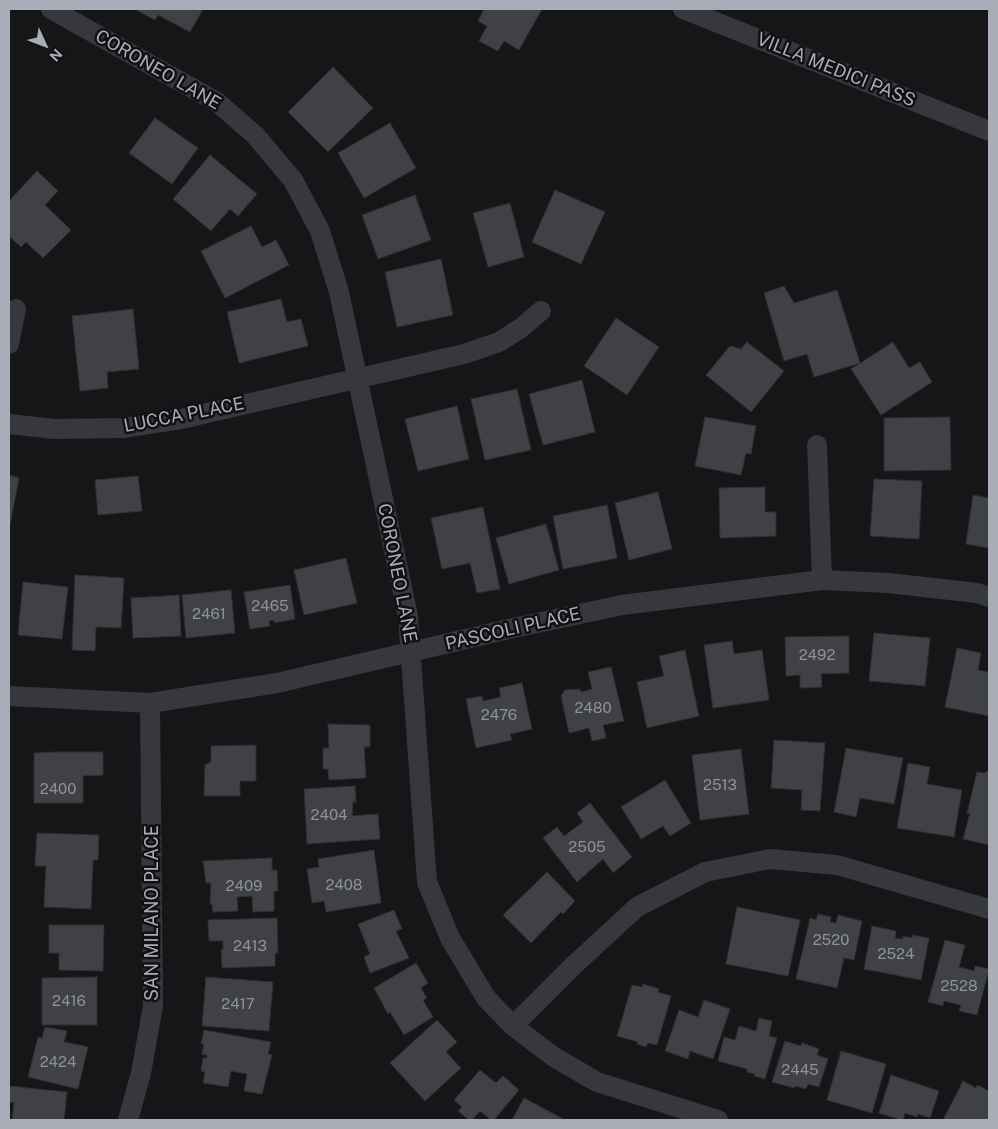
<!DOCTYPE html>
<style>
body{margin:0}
#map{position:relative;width:998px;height:1129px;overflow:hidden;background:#161618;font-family:"Public Sans",sans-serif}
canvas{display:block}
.frame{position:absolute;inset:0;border:10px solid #a8adb8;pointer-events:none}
.north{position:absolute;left:20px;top:20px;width:50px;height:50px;-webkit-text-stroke:4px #111113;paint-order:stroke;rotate:133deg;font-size:14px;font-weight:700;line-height:20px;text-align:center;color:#a8adb8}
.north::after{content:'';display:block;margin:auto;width:18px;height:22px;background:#a8adb8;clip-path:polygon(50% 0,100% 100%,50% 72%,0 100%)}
</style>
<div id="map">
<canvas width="998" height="1129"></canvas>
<div class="frame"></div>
<div class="north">N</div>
</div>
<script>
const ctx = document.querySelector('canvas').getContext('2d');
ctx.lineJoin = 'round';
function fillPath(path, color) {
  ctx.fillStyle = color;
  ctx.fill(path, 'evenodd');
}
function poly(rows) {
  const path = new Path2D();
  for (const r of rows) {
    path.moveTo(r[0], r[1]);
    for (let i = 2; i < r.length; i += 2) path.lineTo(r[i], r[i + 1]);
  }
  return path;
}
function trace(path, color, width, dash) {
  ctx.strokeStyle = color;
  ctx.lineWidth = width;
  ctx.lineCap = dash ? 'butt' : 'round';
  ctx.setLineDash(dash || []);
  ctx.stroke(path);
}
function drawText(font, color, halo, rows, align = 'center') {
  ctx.font = font + ' "Public Sans",sans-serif';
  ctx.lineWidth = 5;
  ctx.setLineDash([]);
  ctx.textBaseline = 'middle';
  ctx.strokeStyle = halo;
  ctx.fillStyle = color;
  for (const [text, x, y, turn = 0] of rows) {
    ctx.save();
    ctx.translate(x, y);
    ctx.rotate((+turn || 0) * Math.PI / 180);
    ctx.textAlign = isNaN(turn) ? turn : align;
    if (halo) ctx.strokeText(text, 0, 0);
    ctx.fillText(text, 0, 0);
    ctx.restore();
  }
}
const building = poly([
 [137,9,203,9,190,32,158,15,155,20,136,10,137,9],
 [484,9,542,9,519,50,504,41,498,51,479,41,487,26,478,21,484,9],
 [333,67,373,108,328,152,288,112,333,67],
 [155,118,198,148,172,184,129,153,155,118],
 [390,123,416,168,364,198,338,153,390,123],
 [210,155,257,194,238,216,230,209,211,231,173,199,210,155],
 [37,171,58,191,45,205,71,230,43,258,26,242,21,247,9,236,9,201,37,171],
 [555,190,605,212,581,264,532,242,555,190],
 [415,195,431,240,378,259,362,215,415,195],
 [510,203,524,257,488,267,473,213,510,203],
 [251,226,262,247,276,240,289,265,225,298,201,251,251,226],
 [441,259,453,315,397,327,385,272,441,259],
 [784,286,794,303,837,290,860,363,814,377,807,354,784,361,764,293,784,286],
 [281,299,287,322,301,319,308,346,239,363,227,312,281,299],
 [133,309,139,369,107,372,108,388,80,391,72,316,133,309],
 [616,318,659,347,627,395,584,366,616,318],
 [747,342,784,371,751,412,706,375,730,346,741,349,747,342],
 [893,342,909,368,920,362,932,382,881,415,851,369,893,342],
 [582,380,595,432,543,445,529,394,582,380],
 [517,389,531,450,485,460,471,399,517,389],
 [457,406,469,459,418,471,405,419,457,406],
 [705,417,756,426,751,454,746,453,741,475,695,466,705,417],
 [950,417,951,470,884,471,884,418,950,417],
 [9,475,19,478,9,530,9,475],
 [138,476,142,511,98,515,95,480,138,476],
 [874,479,922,481,919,539,870,536,874,479],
 [765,487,765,512,776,512,776,536,720,538,719,488,765,487],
 [658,492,672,549,629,560,615,503,658,492],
 [973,495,989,498,989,548,966,544,973,495],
 [607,505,617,558,563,569,553,516,607,505],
 [483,507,500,589,477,593,470,563,442,569,431,518,483,507],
 [546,524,559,570,509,584,496,538,546,524],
 [346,558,357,603,304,615,294,570,346,558],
 [75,575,124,578,121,628,96,627,95,651,72,650,75,575],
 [23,582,68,587,62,639,18,635,23,582],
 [290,585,295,619,274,623,274,620,269,621,270,626,250,629,244,592,290,585],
 [231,590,235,633,186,638,182,595,231,590],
 [179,595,181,636,133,638,131,598,179,595],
 [874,633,930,638,925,686,869,681,874,633],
 [849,636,849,673,821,674,822,687,800,688,800,675,786,676,785,637,849,636],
 [732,641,734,654,762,650,769,700,713,708,704,645,732,641],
 [957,648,981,653,978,670,989,672,989,716,945,707,957,648],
 [685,650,699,716,647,728,637,682,664,676,659,656,685,650],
 [611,667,624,721,603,725,606,738,592,741,589,728,569,733,561,696,565,690,580,689,581,692,592,689,588,672,611,667],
 [522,683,532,729,510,734,512,740,476,748,466,699,482,696,483,701,501,697,499,688,522,683],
 [328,724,370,725,370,747,364,747,366,778,329,780,328,769,323,769,323,748,329,748,328,724],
 [774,740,825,743,820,811,801,810,802,790,771,788,774,740],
 [256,745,256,781,240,781,240,796,204,796,205,765,211,762,211,746,256,745],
 [846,748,903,758,894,804,860,798,856,817,834,812,846,748],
 [741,749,749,814,700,820,692,755,741,749],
 [58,752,103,752,103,775,83,776,83,803,34,803,34,753,58,752],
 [908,763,930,767,927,784,962,790,954,837,897,828,908,763],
 [989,770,989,845,963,839,970,813,967,813,977,772,984,773,989,770],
 [665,780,691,823,670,836,663,826,641,839,621,807,665,780],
 [355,786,356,802,353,802,352,816,378,814,380,839,307,844,304,789,355,786],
 [590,803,632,857,613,873,603,859,577,882,543,838,557,827,564,836,583,822,577,813,590,803],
 [37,833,99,835,98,860,93,860,91,909,44,907,46,866,35,866,37,833],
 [374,850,381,903,326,912,324,901,312,903,307,869,319,867,318,859,374,850],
 [272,858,272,870,277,870,278,891,274,891,274,911,253,912,252,896,237,897,238,911,213,912,212,904,210,904,211,883,206,883,203,861,272,858],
 [547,872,575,901,563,914,561,912,531,943,503,915,547,872],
 [737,907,800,920,788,976,726,964,737,907],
 [394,910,402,929,396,931,409,958,370,973,364,957,370,954,358,924,394,910],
 [818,914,831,917,830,922,836,923,838,915,862,921,854,960,844,958,837,988,796,979,810,918,816,920,818,914],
 [277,918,278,953,275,953,275,966,222,968,221,950,223,950,223,941,209,941,208,920,277,918],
 [49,925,104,925,103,971,59,970,59,953,49,953,49,925],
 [872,926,896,931,895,938,903,939,903,936,912,938,912,935,929,938,921,980,864,969,872,926],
 [945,940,965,945,959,967,974,971,975,966,989,969,977,1015,959,1011,961,1005,944,1001,943,1006,928,1002,945,940],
 [416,963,428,983,421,988,427,998,423,1000,433,1017,404,1035,390,1012,388,1014,374,988,416,963],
 [97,977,97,1025,42,1025,42,978,97,977],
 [206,977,273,982,269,1031,202,1026,206,977],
 [643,984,659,989,658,992,671,996,657,1045,648,1043,646,1047,637,1044,638,1042,617,1036,632,985,642,987,643,984],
 [704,1000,730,1009,713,1059,690,1051,688,1059,665,1051,679,1010,698,1017,704,1000],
 [759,1018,772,1021,769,1036,777,1038,765,1079,754,1076,755,1074,747,1072,747,1069,718,1061,724,1037,735,1040,739,1026,756,1031,759,1018],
 [437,1020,457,1042,446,1052,461,1068,425,1101,390,1063,437,1020],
 [45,1027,67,1031,64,1042,88,1047,78,1089,28,1077,38,1037,42,1038,45,1027],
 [204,1030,271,1042,268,1054,272,1055,262,1094,244,1091,247,1074,231,1071,228,1087,203,1083,205,1072,201,1071,203,1058,207,1058,207,1055,202,1054,204,1044,201,1044,204,1030],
 [785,1041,801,1046,802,1043,819,1049,817,1055,828,1059,819,1087,808,1084,806,1089,795,1086,794,1088,772,1082,785,1041],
 [841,1051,886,1064,872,1113,827,1100,841,1051],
 [480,1070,496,1083,503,1076,519,1090,494,1120,491,1120,480,1111,472,1120,469,1120,458,1111,462,1107,454,1100,480,1070],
 [891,1075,939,1091,930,1118,918,1114,917,1117,905,1113,903,1120,901,1120,879,1113,891,1075],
 [963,1081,976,1088,977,1085,989,1091,989,1120,943,1120,963,1081],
 [9,1086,67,1092,64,1120,12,1120,14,1103,9,1102,9,1086],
 [524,1098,565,1120,512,1120,524,1098]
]);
const street = poly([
 [51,9,217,102,255,135,293,180,320,231,339,292,408,616,427,882,450,938,486,998,513,1026,554,1057,597,1082,718,1120],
 [683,9,989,131],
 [9,344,16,309],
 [9,424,54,429,123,428,181,419,464,354,499,342,521,328,541,311],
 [817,445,822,580],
 [9,696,150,703,277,683,509,629,622,605,822,580,888,583,977,593,989,597],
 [513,1026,574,965,637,907,705,872,770,859,837,865,989,909],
 [128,1120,141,1073,153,1006,150,703]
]);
const numberNames = [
 ["2465",270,606],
 ["2461",209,614],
 ["2492",817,655],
 ["2480",593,708],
 ["2476",499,715],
 ["2513",720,785],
 ["2400",58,789],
 ["2404",329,815],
 ["2505",587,847],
 ["2408",344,885],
 ["2409",244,886],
 ["2520",831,940],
 ["2413",250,946],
 ["2524",896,954],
 ["2528",959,986],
 ["2416",69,1001],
 ["2417",238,1004],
 ["2424",58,1062],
 ["2445",800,1070]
];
const streetNames = [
 ["CORONEO LANE",158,70,30],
 ["VILLA MEDICI PASS",836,70,22],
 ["LUCCA PLACE",184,415,-11],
 ["CORONEO LANE",397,573,79],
 ["PASCOLI PLACE",513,629,-13],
 ["SAN MILANO PLACE",152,913,-90]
];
fillPath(building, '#404145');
trace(building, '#303034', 1);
trace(street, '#37383d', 20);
drawText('15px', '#8e929b', null, numberNames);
drawText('18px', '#a8adb8', '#111113', streetNames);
</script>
